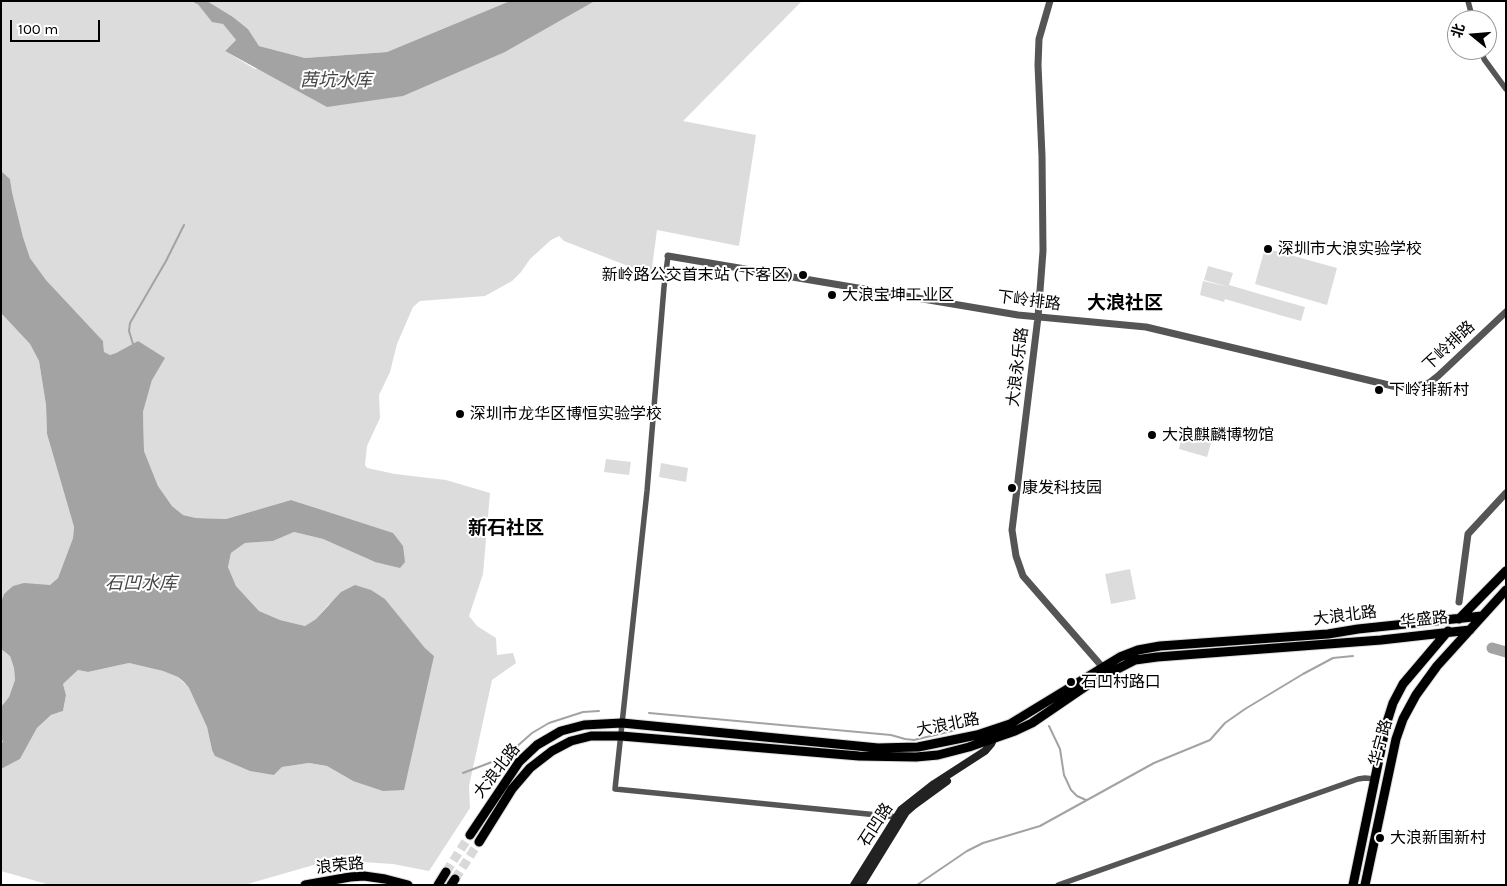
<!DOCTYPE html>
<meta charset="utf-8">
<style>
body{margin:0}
#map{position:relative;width:1507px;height:886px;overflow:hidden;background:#fff;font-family:Karla,"Noto Sans SC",sans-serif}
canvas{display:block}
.frame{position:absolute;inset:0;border:2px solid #000;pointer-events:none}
.north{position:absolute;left:1447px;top:10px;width:50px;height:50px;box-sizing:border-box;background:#fff;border:1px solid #999;border-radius:50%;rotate:287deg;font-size:14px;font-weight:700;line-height:20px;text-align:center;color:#000}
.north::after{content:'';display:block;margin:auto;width:18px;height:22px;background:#000;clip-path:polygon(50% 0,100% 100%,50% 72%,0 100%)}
.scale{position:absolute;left:10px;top:20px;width:90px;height:22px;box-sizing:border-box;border:2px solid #000;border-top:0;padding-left:6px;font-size:15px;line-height:18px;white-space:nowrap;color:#000;-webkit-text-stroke:4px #fff;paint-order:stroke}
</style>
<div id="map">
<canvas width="1507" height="886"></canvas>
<div class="frame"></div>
<div class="north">北</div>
<div class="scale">100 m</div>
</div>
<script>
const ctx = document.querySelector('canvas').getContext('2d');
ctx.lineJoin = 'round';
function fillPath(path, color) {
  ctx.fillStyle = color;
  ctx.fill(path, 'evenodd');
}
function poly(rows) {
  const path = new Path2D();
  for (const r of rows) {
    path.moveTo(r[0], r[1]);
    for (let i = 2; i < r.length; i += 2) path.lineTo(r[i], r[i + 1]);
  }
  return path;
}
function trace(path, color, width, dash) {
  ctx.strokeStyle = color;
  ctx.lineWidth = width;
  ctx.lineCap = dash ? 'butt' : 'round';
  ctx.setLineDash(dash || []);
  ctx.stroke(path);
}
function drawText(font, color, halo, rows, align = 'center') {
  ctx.font = font + ' Karla,"Noto Sans SC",sans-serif';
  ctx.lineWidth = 4;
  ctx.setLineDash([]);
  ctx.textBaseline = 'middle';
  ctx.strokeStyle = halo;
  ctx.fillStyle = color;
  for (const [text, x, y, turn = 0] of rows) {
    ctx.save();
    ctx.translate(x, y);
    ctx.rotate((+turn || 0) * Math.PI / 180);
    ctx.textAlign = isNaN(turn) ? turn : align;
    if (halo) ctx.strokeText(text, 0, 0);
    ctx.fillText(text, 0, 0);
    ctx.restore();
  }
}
const green = poly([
 [1,1,200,1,198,3,223,24,236,40,225,51,255,69,505,52,595,1,802,1,683,121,756,135,739,246,657,230,651,275,564,241,559,236,551,240,530,259,521,272,512,281,485,296,420,301,413,307,397,344,390,372,379,395,380,418,367,446,365,465,367,468,395,474,446,480,490,493,483,574,469,616,477,626,496,638,497,655,513,653,516,663,492,680,469,786,470,808,429,871,393,864,331,860,244,885,50,885,1,871,1,769,20,759,37,728,51,715,63,711,66,695,63,684,78,670,88,672,129,663,163,671,178,677,189,688,207,727,212,750,274,775,282,767,309,763,327,766,353,781,434,656,425,648,385,599,329,604,316,619,305,626,280,620,259,611,236,586,228,567,231,553,245,543,273,541,294,532,323,539,375,562,312,507,291,500,226,519,196,518,183,515,172,506,158,486,144,451,143,412,152,380,138,341,116,353,110,355,106,354,104,352,103,341,46,280,30,258,23,237,12,192,10,179,1,171],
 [207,1,510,1,387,52,305,58,259,46,248,29,233,17],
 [1265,248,1337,268,1327,305,1255,284],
 [1208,266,1233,273,1229,285,1280,300,1276,314,1225,299,1224,302,1200,295,1203,281,1229,287,1204,280],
 [1280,300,1305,307,1301,321,1276,314],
 [1,313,30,344,39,361,46,405,47,434,74,527,73,538,58,578,50,585,4,594,1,602],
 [1182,435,1211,443,1207,457,1179,449],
 [606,459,631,462,629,475,604,472],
 [661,463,688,468,686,482,659,477],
 [1130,569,1136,599,1111,604,1105,574],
 [1,649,10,656,14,668,15,680,9,697,1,707]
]);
const water = poly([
 [200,1,207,1,233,17,248,29,259,46,305,58,387,52,510,1,595,1,505,52,403,96,327,107,225,51,236,40,223,24,212,22,197,3],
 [1,171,10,179,12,192,23,237,30,258,46,280,103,341,104,352,110,355,116,353,138,341,165,358,152,380,143,412,144,451,158,486,172,506,183,515,196,518,226,519,291,500,393,533,403,546,405,562,400,568,375,562,323,539,294,532,273,541,245,543,231,553,228,567,236,586,259,611,280,620,305,626,316,619,341,592,355,585,371,590,385,599,425,648,434,656,404,790,383,791,353,781,327,766,309,763,282,767,274,775,250,771,215,756,212,750,207,727,189,688,184,682,178,677,163,671,129,663,88,672,78,670,63,684,66,695,63,711,51,715,37,728,20,759,1,769,1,744,3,741,1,740,1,707,9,697,15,680,14,668,10,656,1,649,1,602,4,594,13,586,24,583,50,585,58,578,73,538,74,527,47,434,46,405,39,361,30,344,1,313]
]);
const stream = poly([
 [194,1,197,3],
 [133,344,129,331,130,323,166,261,184,225],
 [649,713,891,735,905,739,914,740,956,730],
 [1049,726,1060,749,1064,775,1071,790,1077,796,1086,800],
 [463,773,505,757,532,733,549,723,583,712,599,711],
 [917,885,967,851,983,843,1040,826,1154,763,1210,740,1225,723,1245,709,1303,674,1333,658,1353,656]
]);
const river = poly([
 [1492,648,1506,652]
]);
const primaryTunnel = poly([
 [446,872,470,835],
 [455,879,479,842]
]);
const minor = poly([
 [1468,1,1473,20],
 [1482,50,1484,59,1506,89],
 [668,256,664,287,647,491,615,789,898,817],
 [1058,885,1358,779,1365,778,1375,779]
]);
const tertiary = poly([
 [1050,1,1039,39,1038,65,1042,156,1043,251,1038,317,1012,530,1016,556,1023,576,1105,670],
 [668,256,1018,315,1146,327,1397,387,1416,386,1429,383,1438,376,1506,312],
 [1459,602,1468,534,1506,493]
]);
const secondary = poly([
 [854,885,901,810,934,784,985,751,991,744,992,742,990,741],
 [861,885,906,812,914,805,947,781]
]);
const primary = poly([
 [1459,619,1506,571],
 [470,835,519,762,537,745,561,731,584,725,622,723,878,748,918,747,977,735,1010,724,1120,657,1138,650,1160,646,1328,634,1358,629,1482,616],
 [479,842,512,789,530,768,552,751,571,741,591,736,621,736,859,756,916,757,938,755,969,747,1015,731,1032,723,1092,682,1135,660,1157,657,1381,640,1470,630],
 [305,885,350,877,364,876,385,879,408,885],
 [438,885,446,872],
 [451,885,455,879],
 [1353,885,1386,725,1393,703,1403,684,1448,631],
 [1365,885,1396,739,1403,719,1416,695,1437,666,1506,590]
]);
const markers = [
 [1268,249,5,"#000"],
 [803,275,5,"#000"],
 [832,295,5,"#000"],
 [1379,390,5,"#000"],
 [460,414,5,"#000"],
 [1152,435,5,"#000"],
 [1012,488,5,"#000"],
 [1071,682,5,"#000"],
 [1380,838,5,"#000"]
];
const poiNames = [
 ["深圳市大浪实验学校",1278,249],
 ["新岭路公交首末站 (下客区)",793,275,"right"],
 ["大浪宝坤工业区",842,295],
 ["下岭排新村",1389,390],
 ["深圳市龙华区博恒实验学校",470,414],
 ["大浪麒麟博物馆",1162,435],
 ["康发科技园",1022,488],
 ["石凹村路口",1081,682],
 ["大浪新围新村",1390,838]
];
const streetNames = [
 ["下岭排路",1029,301,7],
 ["下岭排路",1449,346,-43],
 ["大浪永乐路",1018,367,-83],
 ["大浪北路",1345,616,-7],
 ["华盛路",1424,620,-6],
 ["大浪北路",948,725,-11],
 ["华宁路",1381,743,-75],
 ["大浪北路",497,771,-52],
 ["石凹路",876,825,-57],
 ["浪荣路",340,866,-6]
];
const waterNames = [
 ["茜坑水库",336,81],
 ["石凹水库",141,584]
];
const quarterNames = [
 ["大浪社区",1125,304],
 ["新石社区",506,529]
];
fillPath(green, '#dcdcdc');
fillPath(water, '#a3a3a3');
trace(stream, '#a3a3a3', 2);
trace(river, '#a3a3a3', 11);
trace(primaryTunnel, '#d9d9d9', 9, [9, 4.5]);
trace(primary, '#dbdbdb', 11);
trace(minor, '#555', 5.5);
trace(tertiary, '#555', 7);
trace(secondary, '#222', 8);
trace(primary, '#000', 9);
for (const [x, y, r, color] of markers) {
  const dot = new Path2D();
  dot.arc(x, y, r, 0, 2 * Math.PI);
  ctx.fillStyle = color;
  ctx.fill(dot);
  trace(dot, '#fff', 2);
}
drawText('16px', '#000', '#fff', poiNames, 'left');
drawText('16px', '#000', '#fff', streetNames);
drawText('italic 18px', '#444', '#fff', waterNames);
drawText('bold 19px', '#000', '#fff', quarterNames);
</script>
